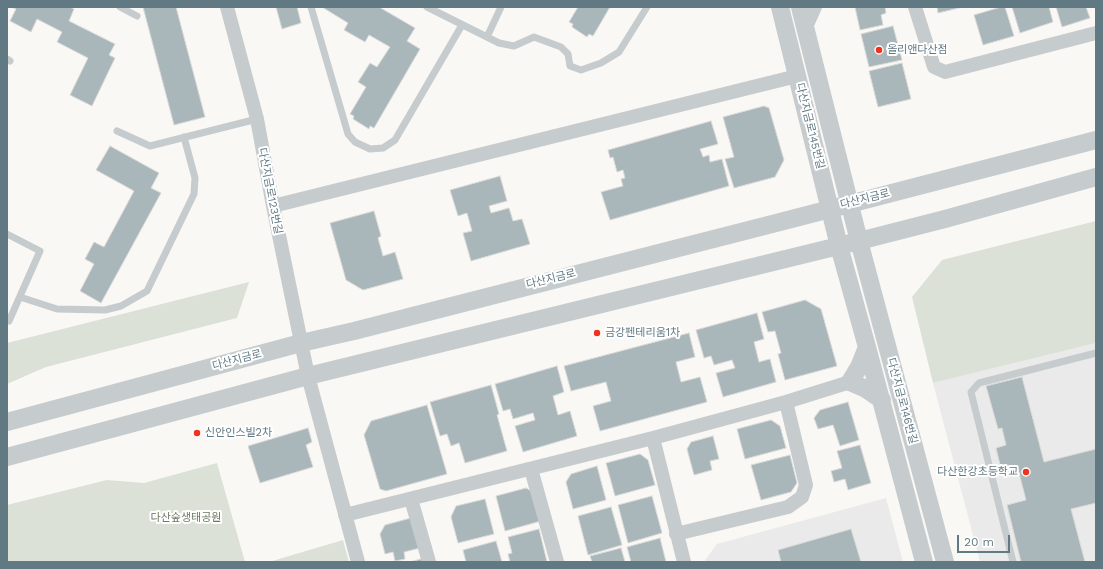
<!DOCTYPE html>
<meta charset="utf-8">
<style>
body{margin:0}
#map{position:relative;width:1103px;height:569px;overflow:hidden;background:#f9f8f5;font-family:"Work Sans",sans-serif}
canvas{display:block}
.frame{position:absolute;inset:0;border:8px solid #617983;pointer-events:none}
.scale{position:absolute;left:957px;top:535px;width:53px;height:18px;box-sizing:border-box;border:2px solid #617983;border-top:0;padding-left:5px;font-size:12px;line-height:14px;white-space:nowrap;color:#617983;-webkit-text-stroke:3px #fff;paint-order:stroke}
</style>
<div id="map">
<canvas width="1103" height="569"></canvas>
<div class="frame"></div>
<div class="scale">20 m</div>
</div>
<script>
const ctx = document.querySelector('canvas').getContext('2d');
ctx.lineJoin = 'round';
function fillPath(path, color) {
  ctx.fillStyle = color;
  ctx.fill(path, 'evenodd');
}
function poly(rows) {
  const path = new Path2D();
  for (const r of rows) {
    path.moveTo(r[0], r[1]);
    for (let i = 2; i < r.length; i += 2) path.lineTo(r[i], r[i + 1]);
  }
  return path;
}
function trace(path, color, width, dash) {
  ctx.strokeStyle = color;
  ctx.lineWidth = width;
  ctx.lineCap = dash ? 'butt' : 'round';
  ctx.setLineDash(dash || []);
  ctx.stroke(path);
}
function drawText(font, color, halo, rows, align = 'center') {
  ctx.font = font + ' "Work Sans","Noto Sans KR",sans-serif';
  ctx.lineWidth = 4;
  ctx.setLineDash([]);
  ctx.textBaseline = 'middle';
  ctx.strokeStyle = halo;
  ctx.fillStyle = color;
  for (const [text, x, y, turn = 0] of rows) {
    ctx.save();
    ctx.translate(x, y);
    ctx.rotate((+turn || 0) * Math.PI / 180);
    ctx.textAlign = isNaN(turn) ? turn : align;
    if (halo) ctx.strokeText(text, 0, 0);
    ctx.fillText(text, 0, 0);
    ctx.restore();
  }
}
const built = poly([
 [1096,343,1096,562,980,562,933,383],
 [886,498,903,562,705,562,705,560,717,544]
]);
const green = poly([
 [1096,221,1096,343,933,383,912,297,942,260],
 [249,282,237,318,46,367,7,384,7,343],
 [217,463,245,562,7,562,7,505,107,480,144,483],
 [343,540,349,562,269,562]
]);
const building = poly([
 [11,7,70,7,74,9,69,21,115,44,109,55,115,58,92,106,70,95,88,58,57,42,62,32,37,19,31,32,10,21,16,9,11,7],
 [143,7,176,7,205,117,174,125,143,7],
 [276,7,297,7,301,23,282,29,276,7],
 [322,7,379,7,415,28,407,41,420,49,374,128,370,126,369,129,353,119,354,116,350,114,366,87,358,82,370,63,377,67,390,47,369,35,365,42,344,30,348,23,322,7],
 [578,7,610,7,593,36,589,34,587,37,572,27,573,24,569,22,578,7],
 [855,7,885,7,886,13,881,15,883,25,860,30,855,7],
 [937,7,963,7,938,13,937,7],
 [1001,7,1005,7,1014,36,983,45,974,15,1001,7],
 [1012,7,1049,7,1053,22,1020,33,1012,7],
 [1056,7,1086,7,1090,18,1062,27,1056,7],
 [893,26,902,60,869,67,861,34,893,26],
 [902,63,911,99,878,107,869,71,902,63],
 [764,106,769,108,784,160,775,177,734,188,725,159,734,157,723,117,764,106],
 [711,121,718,144,700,149,703,157,709,155,710,162,722,159,729,186,610,220,601,192,623,186,621,179,625,178,623,170,617,172,613,157,610,158,608,150,711,121],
 [110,146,159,173,151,188,161,193,101,303,80,291,94,264,85,259,94,242,104,247,134,191,96,170,110,146],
 [500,176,507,201,489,206,491,213,509,208,513,221,522,219,530,244,471,261,463,233,472,231,467,213,458,216,450,190,500,176],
 [374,211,381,236,378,238,383,256,395,252,403,279,363,290,346,280,330,223,374,211],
 [805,300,821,309,837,366,785,380,778,354,781,353,775,331,768,332,762,312,805,300],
 [757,313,764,339,754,342,759,362,770,359,776,382,723,397,716,373,735,368,732,360,714,365,711,356,704,358,696,330,757,313],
 [689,333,695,357,676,362,681,382,700,377,707,402,600,431,593,406,611,401,606,382,571,391,564,366,689,333],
 [557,366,564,392,553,396,558,415,570,411,577,436,523,452,515,426,535,420,533,413,513,419,510,409,503,411,495,384,557,366],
 [1022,377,1044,462,1096,449,1096,503,1071,509,1085,562,1021,562,1007,505,1026,500,1018,469,1002,473,996,448,1006,445,1002,428,998,429,986,386,1022,377],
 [491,385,499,414,497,415,507,451,465,463,459,443,451,446,447,434,440,436,430,402,491,385],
 [848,402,859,440,840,446,833,425,818,429,814,418,820,410,848,402],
 [427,405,447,474,386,491,380,489,364,435,371,421,427,405],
 [771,420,780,426,786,448,745,459,737,429,771,420],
 [308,428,312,442,306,445,313,467,260,483,248,446,308,428],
 [713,436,719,459,710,461,712,470,694,475,687,449,691,442,713,436],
 [860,445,871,483,848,490,845,479,834,482,831,471,842,468,837,451,860,445],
 [640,454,648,460,655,485,615,496,606,463,640,454],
 [790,455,797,483,791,492,761,500,751,465,790,455],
 [597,466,606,500,573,509,566,482,571,474,597,466],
 [526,488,533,492,541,521,505,531,496,496,526,488],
 [652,496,662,533,628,543,618,505,652,496],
 [485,499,494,534,458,543,451,517,456,506,485,499],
 [611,507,622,545,588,555,578,516,611,507],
 [411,518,424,547,404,552,405,559,395,561,393,552,385,554,380,534,385,525,411,518],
 [539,529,547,562,510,562,508,554,512,553,508,537,539,529],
 [851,529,861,562,781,562,778,550,851,529],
 [660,538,666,562,631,562,627,547,660,538],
 [496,541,502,562,466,562,463,550,496,541],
 [621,548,625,562,592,562,590,556,621,548],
 [428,557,429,562,410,562,428,557]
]);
const service = poly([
 [120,7,137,16],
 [311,7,348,134,355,142,370,149,383,148,395,140,462,25],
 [427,7,499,43,514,46,534,37,561,47,568,54,570,66,581,70,601,63,619,52,647,7],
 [487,37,501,7],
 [7,59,10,61],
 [117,131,150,146,257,119],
 [7,234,40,251,9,321],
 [20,297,57,309,105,310,121,306,147,291,194,194,195,178,184,137],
 [1013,562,971,392,979,383,1096,353]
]);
const minor = poly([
 [227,7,257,119,273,206,308,376,358,562],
 [915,7,934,67,945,72,1096,33],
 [806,27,815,7],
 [273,206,797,76],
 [653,438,684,562],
 [531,469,557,562],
 [411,499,429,562],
 [345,515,653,438,786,402,850,382],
 [676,534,788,507,802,497,806,485,786,402]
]);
const tertiary = poly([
 [780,7,839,246,867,347,924,562],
 [800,7,859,241,945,562],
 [867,347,859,367,850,382,866,389,882,400],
 [7,422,301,343,354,331,780,222,1096,140],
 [7,457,308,376,859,241,945,219,1096,177]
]);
const markers = [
 [879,50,4,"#f0331e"],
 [597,333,4,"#f0331e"],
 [197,433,4,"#f0331e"],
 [1026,472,4,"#f0331e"]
];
const poiNames = [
 ["올리앤다산점",887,50],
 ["금강펜테리움1차",605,333],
 ["신안인스빌2차",205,433],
 ["다산한강초등학교",1018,472,"right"]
];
const streetNames = [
 ["다산지금로145번길",810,126,76],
 ["다산지금로123번길",270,191,79],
 ["다산지금로",865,199,-14],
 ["다산지금로",551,279,-14],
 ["다산지금로",237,360,-15],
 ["다산지금로146번길",902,401,75]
];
const parkNames = [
 ["다산숲생태공원",186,518]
];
fillPath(built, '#e9eae9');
fillPath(green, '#dbe1d6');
fillPath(building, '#a9b6ba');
trace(building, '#dadad8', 1);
trace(service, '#c6cbce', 7);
trace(minor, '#c6cbce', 14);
trace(tertiary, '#c6cbce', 18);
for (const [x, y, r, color] of markers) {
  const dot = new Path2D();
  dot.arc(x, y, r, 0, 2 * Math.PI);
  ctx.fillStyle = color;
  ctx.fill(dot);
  trace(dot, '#fff', 1.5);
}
drawText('11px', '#617983', '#fff', poiNames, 'left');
drawText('11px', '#617983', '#fff', streetNames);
drawText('11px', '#687a61', '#fff', parkNames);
</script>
